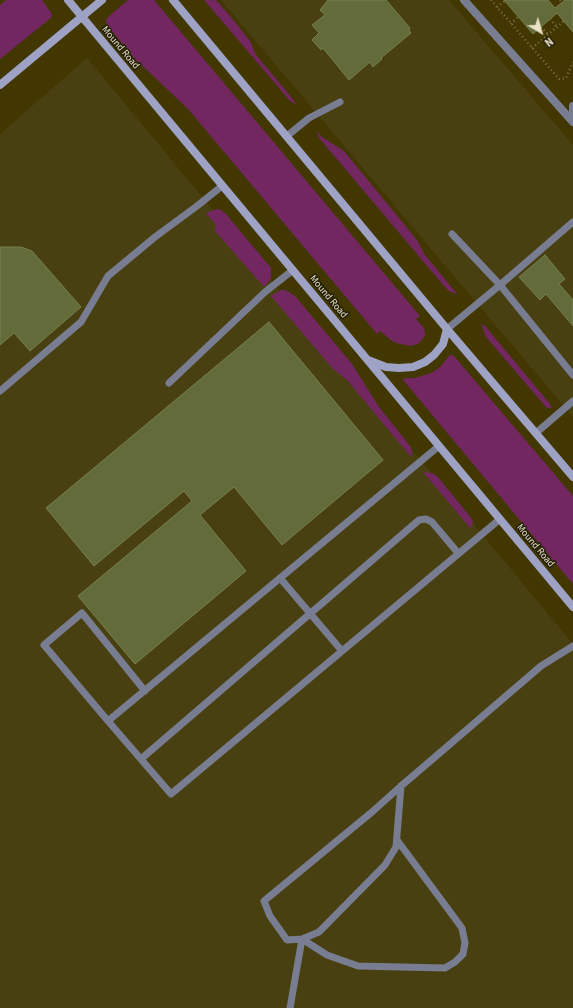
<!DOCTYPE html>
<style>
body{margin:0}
#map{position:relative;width:573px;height:1008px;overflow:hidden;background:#423700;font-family:"Source Sans 3",sans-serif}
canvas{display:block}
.north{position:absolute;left:521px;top:12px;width:40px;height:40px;-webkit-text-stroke:3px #231f09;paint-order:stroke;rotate:142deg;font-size:11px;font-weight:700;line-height:16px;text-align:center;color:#e8e2c7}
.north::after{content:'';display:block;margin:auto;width:14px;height:18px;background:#e8e2c7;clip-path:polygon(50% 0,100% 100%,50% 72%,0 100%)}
</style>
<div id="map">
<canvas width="573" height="1008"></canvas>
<div class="north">N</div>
</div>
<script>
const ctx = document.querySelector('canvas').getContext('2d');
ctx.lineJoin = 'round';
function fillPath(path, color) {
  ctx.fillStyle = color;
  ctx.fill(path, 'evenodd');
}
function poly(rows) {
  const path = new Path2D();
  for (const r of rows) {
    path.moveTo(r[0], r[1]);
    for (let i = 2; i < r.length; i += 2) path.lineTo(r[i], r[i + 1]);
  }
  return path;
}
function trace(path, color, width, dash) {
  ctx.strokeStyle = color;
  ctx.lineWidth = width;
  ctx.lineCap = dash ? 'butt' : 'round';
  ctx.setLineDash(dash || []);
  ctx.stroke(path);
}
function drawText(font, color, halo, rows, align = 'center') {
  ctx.font = font + ' "Source Sans 3",sans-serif';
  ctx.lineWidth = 3;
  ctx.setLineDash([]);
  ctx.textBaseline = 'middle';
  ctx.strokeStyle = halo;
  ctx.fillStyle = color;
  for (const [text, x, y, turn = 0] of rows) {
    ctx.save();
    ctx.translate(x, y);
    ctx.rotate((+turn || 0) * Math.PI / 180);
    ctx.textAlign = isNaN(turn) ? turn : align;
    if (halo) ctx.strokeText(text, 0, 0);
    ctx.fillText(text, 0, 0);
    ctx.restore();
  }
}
const built = poly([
 [221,0,449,0,573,145,573,417],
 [87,58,573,644,573,1008,0,1008,0,134]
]);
const green = poly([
 [6,0,42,0,52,14,51,18,0,59,0,5],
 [128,0,154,0,420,316,416,319,424,328,425,332,425,336,418,344,411,346,400,344,392,341,380,331,377,334,188,109,133,57,107,25,106,21,108,17],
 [204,0,216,0,231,17,250,41,256,55,288,93,297,105,290,101],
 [317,131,322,137,344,151,417,240,425,255,458,295,449,291,444,286,319,138],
 [217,209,221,210,226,214,271,268,271,278,264,287,215,231,216,225,206,213],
 [281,290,285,290,295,296,352,364,379,407,410,446,412,450,411,457,347,380,333,369,271,296],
 [481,323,486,327,550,404,552,408,547,408,545,406,486,337],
 [450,355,453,355,573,496,573,584,404,381,403,379,406,378,415,378,431,373,439,368],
 [423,472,432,473,437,476,472,519,473,522,471,529]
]);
const building = poly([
 [328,0,386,0,410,28,409,30,411,33,381,58,382,59,373,67,370,62,349,80,323,48,321,50,312,40,319,33,312,25,325,15,320,10,328,0],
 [504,0,548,0,555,8,565,0,573,0,573,32,557,13,533,34,504,0],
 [0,247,21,247,32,251,81,307,30,351,14,333,0,345,0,247],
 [545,255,565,279,559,284,573,300,573,326,546,294,540,300,519,277,545,255],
 [269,322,383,460,282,545,234,487,200,515,246,571,135,664,78,596,192,501,184,491,94,566,46,508,269,322]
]);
const path = poly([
 [491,0,559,79,566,78,573,62],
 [560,0,562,2],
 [497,7,505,1],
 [550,19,557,27],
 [511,24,518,17],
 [541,27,548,34],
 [532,48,564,21]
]);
const service = poly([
 [287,136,309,118,340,102],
 [452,234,500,285,573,375],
 [447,329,500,285,573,222],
 [169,383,265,292,293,270],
 [0,391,81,322,108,276,155,237,197,206,222,186],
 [536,433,573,401],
 [439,446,108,721,171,794,500,519],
 [280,578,342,651],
 [108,721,44,645,82,613,145,691],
 [141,759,419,520,426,519,432,522,458,553],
 [401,786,396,847,385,865,319,932,302,939,287,940,270,916,264,901,372,812,401,786,435,757,541,666,573,646],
 [290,1008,302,939,327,955,358,966,445,968,455,962,463,954,465,943,462,928,397,840]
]);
const minor = poly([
 [464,0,573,122],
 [573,106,573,112]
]);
const secondary = poly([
 [68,0,573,607],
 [173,0,447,329,573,477],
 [0,85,102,0],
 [368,360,386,367,399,368,413,367,425,362,434,355,443,344,447,329]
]);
const streetNames = [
 ["Mound Road",120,48,50],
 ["Mound Road",328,297,50],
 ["Mound Road",535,546,50]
];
fillPath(built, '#494011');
fillPath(green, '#722761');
fillPath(building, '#626b39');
trace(building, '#76804e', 1);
trace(path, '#7c7346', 2.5, [1, 3]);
trace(service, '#797d92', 7);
trace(minor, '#797d92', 8);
trace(secondary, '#9ea3c5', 8);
drawText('10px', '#e8e2c7', '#231f09', streetNames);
</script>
